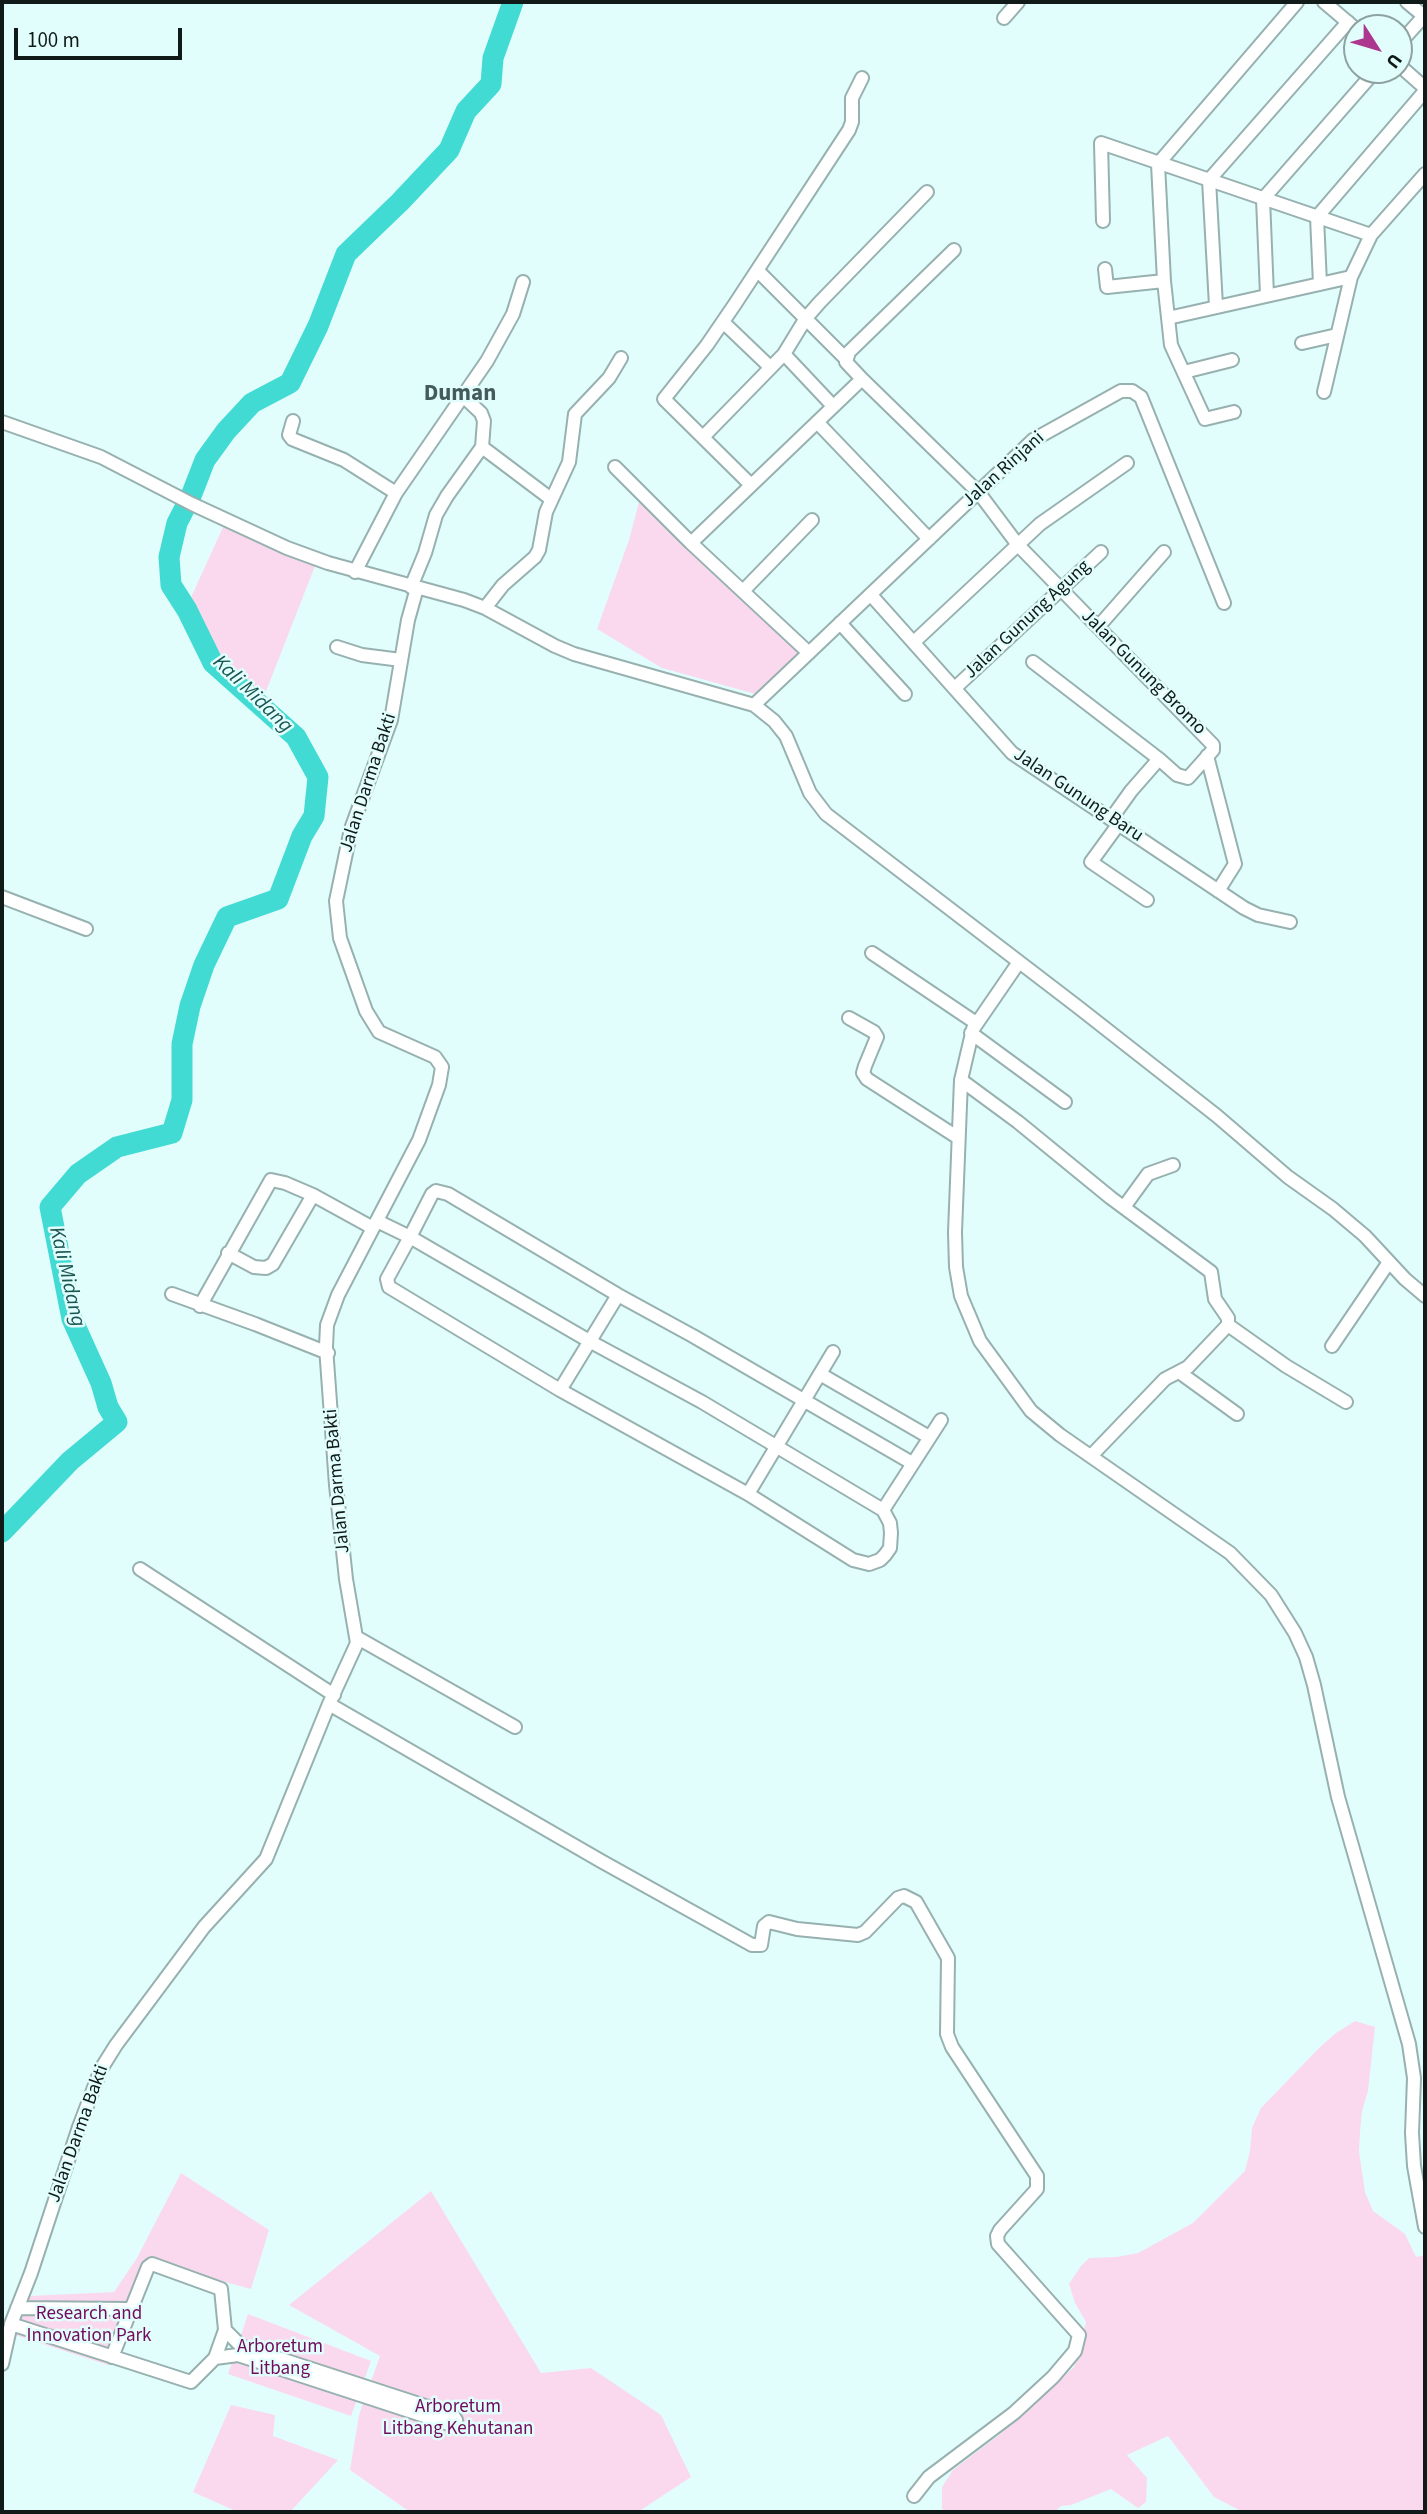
<!DOCTYPE html>
<style>
body{margin:0}
#map{position:relative;width:1427px;height:2514px;overflow:hidden;background:#e2fefc;font-family:"Source Sans 3",sans-serif}
canvas{display:block}
.frame{position:absolute;inset:0;border:4px solid #101a19;pointer-events:none}
.north{position:absolute;left:1343px;top:14px;width:70px;height:70px;box-sizing:border-box;background:#e2fefc;border:2px solid #8ea3a1;border-radius:50%;rotate:127deg;font-size:19px;font-weight:700;line-height:28px;text-align:center;color:#101a19}
.north::after{content:'';display:block;margin:auto;width:24px;height:32px;background:#ad378e;clip-path:polygon(50% 0,100% 100%,50% 72%,0 100%)}
.scale{position:absolute;left:14px;top:28px;width:168px;height:32px;box-sizing:border-box;border:4px solid #101a19;border-top:0;padding-left:9px;font-size:21px;line-height:24px;white-space:nowrap;color:#101a19;-webkit-text-stroke:5px #e2fefc;paint-order:stroke}
</style>
<div id="map">
<canvas width="1427" height="2514"></canvas>
<div class="frame"></div>
<div class="north">U</div>
<div class="scale">100 m</div>
</div>
<script>
const ctx = document.querySelector('canvas').getContext('2d');
ctx.lineJoin = 'round';
function fillPath(path, color) {
  ctx.fillStyle = color;
  ctx.fill(path, 'evenodd');
}
function poly(rows) {
  const path = new Path2D();
  for (const r of rows) {
    path.moveTo(r[0], r[1]);
    for (let i = 2; i < r.length; i += 2) path.lineTo(r[i], r[i + 1]);
  }
  return path;
}
function trace(path, color, width, dash) {
  ctx.strokeStyle = color;
  ctx.lineWidth = width;
  ctx.lineCap = dash ? 'butt' : 'round';
  ctx.setLineDash(dash || []);
  ctx.stroke(path);
}
function drawText(font, color, halo, rows, align = 'center') {
  ctx.font = font + ' "Source Sans 3",sans-serif';
  ctx.lineWidth = 5;
  ctx.setLineDash([]);
  ctx.textBaseline = 'middle';
  ctx.strokeStyle = halo;
  ctx.fillStyle = color;
  for (const [text, x, y, turn = 0] of rows) {
    ctx.save();
    ctx.translate(x, y);
    ctx.rotate((+turn || 0) * Math.PI / 180);
    ctx.textAlign = isNaN(turn) ? turn : align;
    if (halo) ctx.strokeText(text, 0, 0);
    ctx.fillText(text, 0, 0);
    ctx.restore();
  }
}
const green = poly([
 [639,502,803,656,759,695,662,668,597,629,629,540],
 [224,525,315,566,263,699,216,658,188,604],
 [1355,2021,1375,2027,1368,2091,1362,2111,1360,2132,1359,2151,1365,2192,1373,2211,1405,2234,1416,2257,1425,2255,1425,2512,1243,2512,1214,2497,1168,2436,1127,2455,1147,2478,1146,2502,1138,2508,1111,2489,1071,2505,1061,2506,1054,2512,945,2512,942,2509,942,2487,953,2470,999,2435,1074,2367,1086,2322,1075,2303,1069,2284,1081,2266,1089,2258,1117,2257,1138,2253,1193,2223,1245,2171,1250,2151,1252,2128,1261,2108,1320,2047,1336,2033],
 [181,2173,269,2230,251,2289,145,2260,152,2264,108,2365,15,2335,30,2296,114,2292,137,2258],
 [431,2191,541,2373,591,2368,661,2415,691,2477,638,2512,410,2512,350,2470,359,2415,380,2356,289,2305],
 [248,2314,371,2361,351,2416,228,2374],
 [231,2405,275,2415,273,2436,338,2460,290,2512,238,2512,193,2492]
]);
const river = poly([
 [2,1532,70,1461,117,1422,108,1407,101,1383,72,1319,50,1207,78,1174,117,1147,172,1133,182,1100,182,1044,190,1006,204,965,227,917,278,899,302,836,314,816,318,777,296,737,213,663,187,610,171,585,169,557,177,523,191,496,205,460,226,431,252,403,290,383,318,326,346,254,400,202,449,150,466,111,491,84,493,58,513,2]
]);
const minor = poly([
 [1324,2,1357,30],
 [1407,2,1425,17],
 [1004,18,1018,2],
 [1399,44,1424,16],
 [1399,65,1425,88],
 [1103,221,1101,143,1371,235],
 [1105,269,1107,287,1164,281,1158,164,1297,2],
 [758,271,845,358],
 [1164,281,1171,345,1205,419,1234,412],
 [1320,284,1317,217,1425,91],
 [1267,295,1263,199,1376,70],
 [1216,306,1209,180,1348,22],
 [1168,318,1351,277],
 [723,322,770,367],
 [1302,343,1337,335],
 [784,354,833,406],
 [1184,372,1232,360],
 [862,379,979,493,1018,545,1213,745,1213,750,1188,778,1177,775,1159,759],
 [1324,392,1351,277,1371,235,1425,174],
 [464,397,481,413,484,421,482,447,551,499],
 [293,421,289,435,292,439,344,460,396,493],
 [2,422,101,457,192,504,287,548,328,563,464,600,485,608,555,646,574,654,754,705,774,721,786,736,810,793,826,814,1078,1007,1217,1116,1288,1177,1333,1209,1365,1236,1405,1279,1425,1296],
 [817,422,929,539],
 [703,437,784,354,806,318,820,302,927,192],
 [615,467,691,543,809,653],
 [751,485,664,399,707,345,735,304,849,130,852,122,852,98,862,78],
 [691,543,862,379,846,362,849,352,954,250],
 [355,572,396,493,487,361,513,314,523,282],
 [411,587,425,553,436,515,447,496,482,447],
 [743,591,812,520],
 [871,595,1012,753,1244,908,1258,915,1290,922],
 [485,608,503,585,535,557,539,550,546,512,569,462,575,414,609,378,621,358],
 [840,623,905,694],
 [1098,627,1164,552],
 [914,642,1040,524,1127,463],
 [337,647,362,655,401,660],
 [1033,662,1159,759,1131,791,1111,819],
 [956,687,1101,552],
 [754,705,1033,440,1121,391,1132,391,1141,397,1224,603],
 [1207,756,1235,864,1218,891],
 [1118,825,1091,862,1147,900],
 [2,897,86,929],
 [872,953,976,1023],
 [1019,962,973,1029,961,1080,955,1232,956,1267,961,1296,980,1341,1031,1411,1060,1435,1230,1553,1271,1595,1295,1633,1306,1657,1314,1685,1338,1797,1409,2044,1414,2078,1412,2133,1414,2166,1425,2227],
 [849,1018,874,1032,877,1037,865,1066,863,1073,867,1079,957,1137],
 [971,1033,1065,1102],
 [961,1080,1018,1122,1111,1198,1211,1272,1215,1299,1228,1318,1228,1325,1286,1366,1346,1402],
 [1124,1207,1148,1174,1173,1165],
 [377,1221,410,1237,591,1342,702,1402,883,1510,890,1523,891,1533,890,1548,885,1555,880,1560,869,1564,853,1560,748,1494,560,1390,389,1287,387,1279,410,1237,432,1194,436,1191,448,1194,618,1295,693,1336,912,1463],
 [228,1253,254,1267,266,1268,273,1264,313,1195],
 [172,1294,255,1324,328,1353],
 [200,1306,271,1180,285,1183,313,1195,373,1228],
 [1332,1346,1389,1262],
 [1179,1372,1237,1414],
 [820,1374,929,1437],
 [560,1390,618,1295],
 [1091,1456,1165,1379,1188,1367,1228,1325],
 [748,1494,833,1352],
 [883,1510,941,1420],
 [140,1569,334,1695],
 [356,1637,515,1727],
 [329,1704,601,1861,752,1945,761,1945,764,1926,769,1922,797,1929,858,1935,865,1932,898,1898,904,1896,916,1902,948,1958,947,2034,952,2047,1037,2176,1037,2189,1000,2230,997,2236,998,2244,1079,2335,1075,2351,1053,2377,1014,2413,929,2477,914,2496],
 [17,2308,130,2309],
 [11,2324,191,2382,215,2358,225,2330,221,2289,152,2264,148,2267,112,2357],
 [215,2358,238,2355,449,2424,452,2424,456,2420,453,2415,241,2346,225,2330],
 [2,2364,11,2324,31,2273,79,2127,101,2069,116,2045,204,1927,266,1859,329,1704,357,1643,346,1579,336,1485,326,1347,327,1325,338,1295,419,1140,439,1085,442,1067,435,1057,379,1032,366,1011,340,938,336,901,351,829,391,720,408,620,417,588]
]);
const streetNames = [
 ["Jalan Rinjani",1004,470,-42],
 ["Jalan Gunung Agung",1028,620,-43],
 ["Jalan Gunung Bromo",1143,673,45],
 ["Jalan Darma Bakti",369,783,-72],
 ["Jalan Gunung Baru",1078,796,34],
 ["Jalan Darma Bakti",338,1481,-95],
 ["Jalan Darma Bakti",79,2134,-70]
];
const parkNames = [
 ["Research and",89,2315],
 ["Innovation Park",89,2337],
 ["Arboretum",280,2348],
 ["Litbang",280,2370],
 ["Arboretum",458,2408],
 ["Litbang Kehutanan",458,2430]
];
const waterNames = [
 ["Kali Midang",252,695,44],
 ["Kali Midang",66,1277,77]
];
const quarterNames = [
 ["Duman",460,395]
];
fillPath(green, '#fad9ee');
trace(river, '#42dbd4', 21);
trace(minor, '#96b1af', 16);
trace(minor, '#fff', 12);
drawText('19px', '#101a19', '#e2fefc', streetNames);
drawText('19px', '#720b5b', '#e2fefc', parkNames);
drawText('italic 21px', '#185653', '#e2fefc', waterNames);
drawText('bold 23px', '#435b5a', '#e2fefc', quarterNames);
</script>
